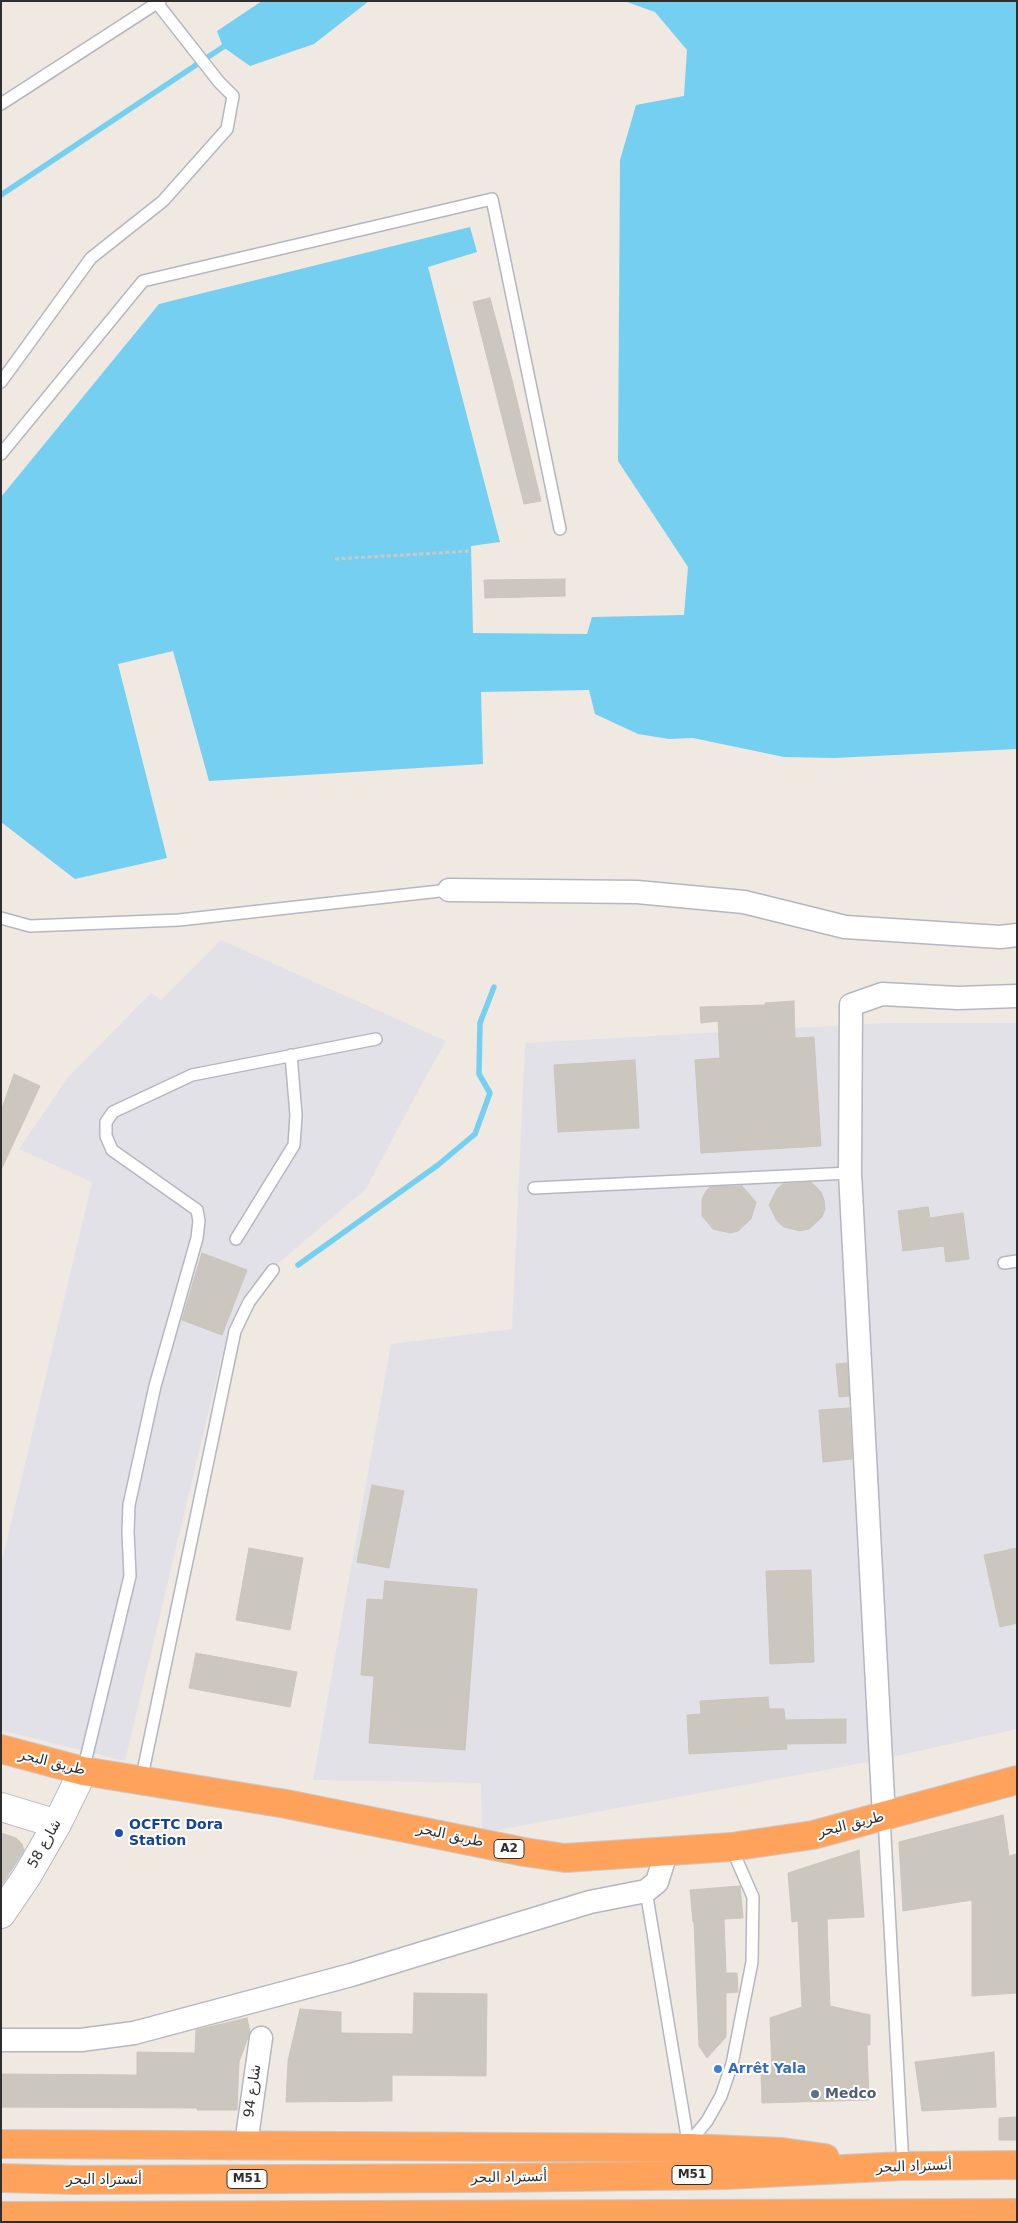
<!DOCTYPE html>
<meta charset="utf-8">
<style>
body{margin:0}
#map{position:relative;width:1018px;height:2223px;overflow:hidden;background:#efe9e1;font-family:"DejaVu Sans",sans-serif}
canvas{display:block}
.frame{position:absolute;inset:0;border:2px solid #2e2e2e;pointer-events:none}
</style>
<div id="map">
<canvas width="1018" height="2223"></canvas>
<div class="frame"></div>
</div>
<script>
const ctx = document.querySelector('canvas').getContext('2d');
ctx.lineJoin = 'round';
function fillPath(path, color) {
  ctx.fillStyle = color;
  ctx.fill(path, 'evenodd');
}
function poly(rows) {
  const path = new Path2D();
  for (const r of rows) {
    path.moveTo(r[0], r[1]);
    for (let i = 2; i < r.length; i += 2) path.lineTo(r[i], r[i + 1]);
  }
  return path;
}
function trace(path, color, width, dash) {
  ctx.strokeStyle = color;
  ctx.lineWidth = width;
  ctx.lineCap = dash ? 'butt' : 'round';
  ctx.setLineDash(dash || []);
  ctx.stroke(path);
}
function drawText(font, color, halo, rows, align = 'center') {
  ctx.font = font + ' "DejaVu Sans",Vazirmatn,sans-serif';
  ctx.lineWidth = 4;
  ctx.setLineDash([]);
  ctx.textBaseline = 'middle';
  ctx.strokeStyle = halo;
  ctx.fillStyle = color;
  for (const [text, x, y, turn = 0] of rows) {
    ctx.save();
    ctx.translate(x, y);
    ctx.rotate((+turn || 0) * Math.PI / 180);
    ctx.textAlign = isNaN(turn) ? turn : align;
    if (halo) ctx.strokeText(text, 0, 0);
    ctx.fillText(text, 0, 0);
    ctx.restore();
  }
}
const industrial = poly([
 [221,940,446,1041,419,1089,366,1189,249,1288,226,1339,125,1761,1,1730,1,1565,92,1182,19,1149,68,1077,151,993,161,1000],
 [886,1023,1017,1023,1017,1729,874,1761,482,1833,481,1783,313,1780,391,1344,512,1329,525,1043]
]);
const water = poly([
 [262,1,369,1,314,44,250,66,223,47,217,31],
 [624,1,1017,1,1017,749,835,758,784,757,693,738,669,739,638,734,595,714,589,690,481,692,483,764,209,781,173,651,118,664,167,858,75,879,1,822,1,497,159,304,470,227,477,252,428,267,500,542,471,546,473,633,587,634,592,617,684,615,688,567,618,461,620,160,636,105,684,96,687,50,655,12]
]);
const stream = poly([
 [1,195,223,47],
 [298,1265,438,1165,475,1134,490,1093,479,1074,480,1023,494,987]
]);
const building = poly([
 [490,298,511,376,541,501,524,504,473,302,490,298],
 [565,579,565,596,485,598,484,580,565,579],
 [794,1001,795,1038,814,1037,821,1146,701,1153,695,1060,720,1058,718,1021,701,1023,700,1007,765,1005,765,1003,794,1001],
 [635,1060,639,1128,558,1132,554,1065,635,1060],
 [14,1074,40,1086,1,1170,1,1111,14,1074],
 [811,1182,821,1192,824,1200,825,1209,822,1217,809,1229,800,1231,784,1227,777,1221,769,1205,777,1189,783,1184,811,1182],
 [742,1186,756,1202,751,1219,738,1231,730,1233,713,1229,702,1216,702,1199,706,1191,710,1187,742,1186],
 [928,1207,930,1218,963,1213,969,1259,946,1262,944,1246,903,1251,898,1211,928,1207],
 [202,1253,247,1270,222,1335,182,1320,202,1253],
 [847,1363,849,1396,839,1397,836,1364,847,1363],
 [849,1408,852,1459,823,1462,819,1410,849,1408],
 [372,1485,404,1491,389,1568,357,1562,372,1485],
 [249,1548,303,1558,290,1630,236,1620,249,1548],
 [1017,1548,1017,1623,1000,1627,984,1555,1017,1548],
 [811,1570,814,1662,770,1664,766,1571,811,1570],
 [385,1581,477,1589,465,1750,369,1743,374,1676,361,1675,367,1599,383,1600,385,1581],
 [196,1653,297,1672,290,1707,189,1688,196,1653],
 [768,1697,769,1709,784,1709,785,1720,846,1719,846,1743,786,1744,787,1749,689,1754,687,1715,701,1714,700,1701,768,1697],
 [1003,1815,1009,1856,1017,1854,1017,1993,972,1996,972,1900,903,1911,899,1842,1003,1815],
 [1,1833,16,1838,22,1844,24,1851,1,1886,1,1833],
 [859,1850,864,1917,827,1919,830,2006,870,2015,870,2045,867,2045,869,2100,762,2103,761,2073,772,2073,770,2018,802,2007,798,1921,792,1922,788,1873,859,1850],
 [740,1886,743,1918,724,1919,726,1973,737,1973,738,1992,726,1993,726,2037,707,2058,699,2046,694,1922,693,1922,690,1890,740,1886],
 [414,1993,487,1994,486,2076,392,2075,392,2101,286,2102,288,2061,300,2009,341,2012,341,2033,413,2034,414,1993],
 [247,2018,250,2032,239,2062,237,2110,197,2110,197,2108,1,2107,1,2074,137,2075,137,2052,195,2053,196,2030,247,2018],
 [994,2052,996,2107,922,2111,915,2062,994,2052],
 [1017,2117,1017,2140,999,2140,999,2118,1017,2117]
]);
const path = poly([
 [335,559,471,551]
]);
const lane = poly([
 [1,104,160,1],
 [1,382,91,258,163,201,227,129,233,96,219,82,157,3],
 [1,454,143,281,492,199,560,529],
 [1,918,30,926,179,920,449,890],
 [534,1188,850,1173],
 [236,1239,294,1145,296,1115,291,1055],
 [1004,1263,1017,1261],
 [83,1771,130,1576,128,1532,129,1505,155,1386,197,1238,199,1221,197,1210,112,1150,106,1136,106,1122,113,1112,192,1075,376,1039],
 [141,1781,235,1331,249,1302,273,1270],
 [884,1817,903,2166],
 [646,1891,689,2148],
 [688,2144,707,2121,721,2096,732,2064,752,1962,753,1897,731,1847]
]);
const street = poly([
 [449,890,637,892,744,902,845,927,1000,937,1017,935],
 [884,1817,850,1173,851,1005,882,994,958,998,1017,996],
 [1,2040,81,2040,134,2033,351,1975,590,1902,646,1891,657,1882,667,1850],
 [246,2144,261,2038]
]);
const secondary = poly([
 [1,1807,57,1824],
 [1,1914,27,1876,57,1824,83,1771]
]);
const highway = poly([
 [1,1749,83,1771,286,1804,524,1852,565,1858,731,1847,813,1835,1017,1780],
 [1,2144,689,2148,782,2152,825,2158],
 [1,2178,75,2180,493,2178,727,2175,903,2166,1017,2165],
 [1,2216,1017,2213]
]);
const markers = [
 [119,1833,5,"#1a4fb4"],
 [718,2069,5,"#3f7fe0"],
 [815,2094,5,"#5c6f8a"]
];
const shields = [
 [509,1849,30],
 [692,2175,40],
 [247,2179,40]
];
const shieldNames = [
 ["A2",509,1849],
 ["M51",692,2175],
 ["M51",247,2179]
];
const streetNames = [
 ["طريق البحر",52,1763,14],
 ["طريق البحر",851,1825,-14],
 ["طريق البحر",450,1836,12],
 ["شارع 58",45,1844,-61],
 ["شارع 94",253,2091,-82],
 ["أتستراد البحر",914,2167,-2],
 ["أتستراد البحر",509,2178,-1],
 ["أتستراد البحر",104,2180]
];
const transitNames = [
 ["OCFTC Dora",129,1825],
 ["Station",129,1841]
];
const shopNames = [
 ["Arrêt Yala",728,2069]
];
const serviceNames = [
 ["Medco",825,2094]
];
fillPath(industrial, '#e3e1e8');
fillPath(water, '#75cff0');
trace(stream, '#75cff0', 5.5);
fillPath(building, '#cbc7bf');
trace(building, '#cbc5ba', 1);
trace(lane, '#b4b7c1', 14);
trace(street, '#b4b7c1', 25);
trace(secondary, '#b4b7c1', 30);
trace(highway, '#c9c9c9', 30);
trace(path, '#c9c9c9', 3, [4, 2.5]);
trace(lane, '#fff', 11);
trace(street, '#fff', 22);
trace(secondary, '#fff', 28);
trace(highway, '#ffa35c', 28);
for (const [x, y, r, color] of markers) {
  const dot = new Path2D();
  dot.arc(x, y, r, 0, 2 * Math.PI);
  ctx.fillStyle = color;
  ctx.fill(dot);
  trace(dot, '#fff', 2);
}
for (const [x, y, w] of shields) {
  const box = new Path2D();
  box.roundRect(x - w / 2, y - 9.5, w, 19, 4);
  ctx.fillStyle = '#fff';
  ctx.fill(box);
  trace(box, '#2e2e2e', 1);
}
drawText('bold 12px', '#2e2e2e', null, shieldNames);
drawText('14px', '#2e2e2e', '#fff', streetNames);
drawText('bold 14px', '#164399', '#fff', transitNames, 'left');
drawText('bold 14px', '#366cbe', '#fff', shopNames, 'left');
drawText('bold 14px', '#4e5e75', '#fff', serviceNames, 'left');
</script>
